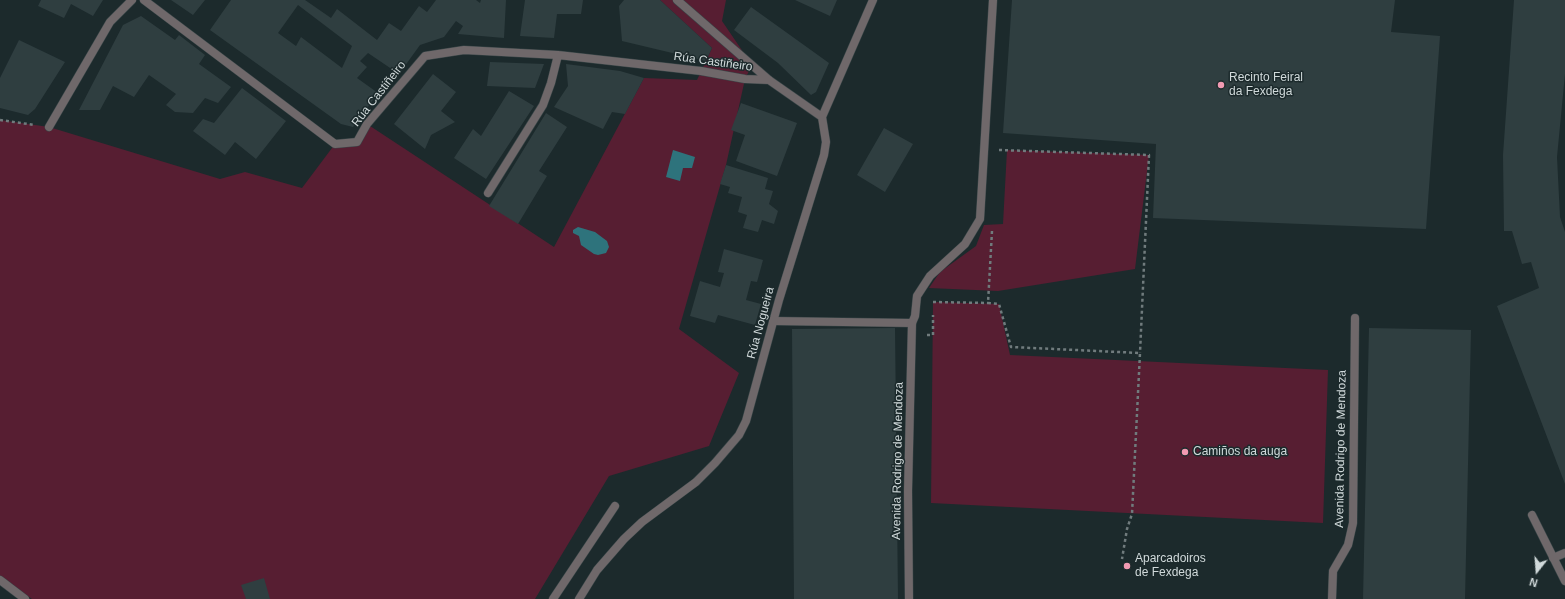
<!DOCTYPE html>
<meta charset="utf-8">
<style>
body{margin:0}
#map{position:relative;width:1565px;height:599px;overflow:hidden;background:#1c2a2c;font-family:Helvetica,sans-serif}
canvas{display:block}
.north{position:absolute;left:1517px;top:551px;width:40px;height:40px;-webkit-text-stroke:3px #1c2a2c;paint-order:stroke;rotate:197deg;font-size:11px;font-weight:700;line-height:16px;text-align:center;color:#d0d9da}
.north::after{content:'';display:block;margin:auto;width:14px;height:18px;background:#d0d9da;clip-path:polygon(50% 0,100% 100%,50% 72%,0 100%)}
</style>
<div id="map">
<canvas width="1565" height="599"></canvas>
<div class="north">N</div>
</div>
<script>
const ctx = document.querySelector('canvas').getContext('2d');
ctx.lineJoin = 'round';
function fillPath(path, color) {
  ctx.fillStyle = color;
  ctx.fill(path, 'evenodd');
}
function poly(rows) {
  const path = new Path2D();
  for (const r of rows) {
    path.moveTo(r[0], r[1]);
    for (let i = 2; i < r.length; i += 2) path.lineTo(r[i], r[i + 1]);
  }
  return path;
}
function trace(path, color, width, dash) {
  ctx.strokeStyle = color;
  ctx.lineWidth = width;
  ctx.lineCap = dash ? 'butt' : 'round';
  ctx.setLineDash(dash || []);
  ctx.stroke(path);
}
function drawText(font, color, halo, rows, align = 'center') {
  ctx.font = font + ' Helvetica,sans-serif';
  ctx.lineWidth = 3;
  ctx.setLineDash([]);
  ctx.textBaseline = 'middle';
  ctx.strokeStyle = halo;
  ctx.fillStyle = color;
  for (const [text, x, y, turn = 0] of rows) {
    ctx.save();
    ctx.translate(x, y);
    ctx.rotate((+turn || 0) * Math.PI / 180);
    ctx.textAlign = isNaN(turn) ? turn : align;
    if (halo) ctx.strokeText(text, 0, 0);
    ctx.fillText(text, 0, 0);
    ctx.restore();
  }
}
const green = poly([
 [660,0,726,0,722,21,752,65,745,79,726,165,679,329,739,373,709,446,609,476,535,599,32,599,0,577,0,120,49,127,220,179,245,172,302,188,335,144,357,142,367,124,554,247,644,78,697,80,712,48],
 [1007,150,1149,155,1135,269,998,291,929,288,940,272,976,246,984,225,1003,224],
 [933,302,999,304,1010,355,1328,370,1323,523,931,503]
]);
const water = poly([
 [673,150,695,157,692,168,683,168,680,181,666,177],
 [578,227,595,232,607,241,609,247,606,253,598,255,594,254,581,245,579,236,573,233,573,230]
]);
const building = poly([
 [41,0,103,0,93,16,71,4,64,18,38,6],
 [171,0,205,0,193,15],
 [231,0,305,0,331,18,337,9,377,40,389,23,401,31,419,6,427,12,436,0,476,0,480,3,481,0,506,0,504,38,458,34,463,26,456,21,444,37,420,45,399,74,368,53,360,61,367,67,357,78,378,93,353,127,341,124,210,30],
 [298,5,352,46,342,68,301,37,296,46,278,33],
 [525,0,583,0,581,14,557,14,554,38,520,36],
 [624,0,660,0,712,48,706,61,622,41,619,6],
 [795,0,837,0,830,16],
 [1012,0,1395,0,1391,32,1440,36,1426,229,1153,218,1156,144,1003,133],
 [1514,0,1565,0,1565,74,1557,157,1560,217,1565,232,1565,484,1497,306,1539,288,1531,262,1522,264,1512,231,1504,231,1503,155],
 [751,7,829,63,816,92,811,95,778,63,734,30],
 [141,16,175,40,179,35,205,55,199,64,231,87,218,103,205,98,193,113,175,112,166,105,176,94,149,75,134,97,113,86,100,110,79,110,123,25],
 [19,40,65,62,35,109,28,115,0,108,0,78],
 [490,62,544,64,535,88,487,86],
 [566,64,620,71,644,78,625,114,612,112,603,129,554,107,568,86],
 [433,74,456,92,441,111,455,122,431,135,425,149,394,124],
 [242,88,286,121,256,159,235,142,225,155,193,131,203,119,214,123],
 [509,91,534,106,486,179,454,158,473,129,481,136],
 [741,103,797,123,777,176,736,161,745,135,731,130],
 [546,113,567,127,539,171,547,176,518,224,489,206],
 [884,128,913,144,885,192,857,175],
 [726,165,768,178,765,189,773,191,769,204,778,211,774,224,762,220,758,232,743,228,747,215,738,212,742,197,728,193,730,187,720,184],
 [724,249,763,260,757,282,751,281,746,300,761,304,755,325,718,315,715,323,690,316,700,281,720,287,724,273,718,272],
 [895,328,898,599,794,599,792,329],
 [1369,328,1471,330,1465,599,1363,599],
 [264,578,270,599,246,599,241,585]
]);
const path = poly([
 [0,120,35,125],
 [999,150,1149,155,1140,353],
 [992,231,988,303,999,304,1011,347,1140,353,1132,514,1127,529,1122,559],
 [933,302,988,303],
 [927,335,933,335,933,315]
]);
const service = poly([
 [773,321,912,323,915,316,917,296,930,276,965,244,980,219,993,0],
 [553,599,615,506]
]);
const minor = poly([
 [144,0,335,144,357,142,367,124,425,56,464,50,558,55,701,71,745,79,769,80],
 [677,0,769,80,822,117],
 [49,127,110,22,132,0],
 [488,193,543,105,551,83,558,55],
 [1532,515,1565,581],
 [1553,558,1565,553],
 [0,580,25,599],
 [579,599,597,570,624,539,642,522,696,482,715,463,739,435,746,421,779,300,824,155,826,142,822,117,873,0],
 [909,599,908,491,912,323],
 [1332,599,1333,571,1348,545,1353,523,1355,318]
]);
const markers = [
 [1221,85,4,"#f19ab2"],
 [1185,452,4,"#f19ab2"],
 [1127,566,4,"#f19ab2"]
];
const streetNames = [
 ["Rúa Castiñeiro",713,62,8],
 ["Rúa Castiñeiro",379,94,-52],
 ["Rúa Nogueira",761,323,-75],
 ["Avenida Rodrigo de Mendoza",1341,449,-89],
 ["Avenida Rodrigo de Mendoza",898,461,-89]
];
const poiNames = [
 ["Recinto Feiral",1229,78],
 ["da Fexdega",1229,92],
 ["Camiños da auga",1193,452],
 ["Aparcadoiros",1135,559],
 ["de Fexdega",1135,573]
];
fillPath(green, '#571e32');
fillPath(water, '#2e737c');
fillPath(building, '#2f3e40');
trace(service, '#394648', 9);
trace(minor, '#394648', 9);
trace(path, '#707b7d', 2.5, [3, 3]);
trace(service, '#6f686a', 8);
trace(minor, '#6f686a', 8);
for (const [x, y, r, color] of markers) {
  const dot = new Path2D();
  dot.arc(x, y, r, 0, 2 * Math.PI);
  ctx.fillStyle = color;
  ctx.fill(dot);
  trace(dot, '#1c2a2c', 1.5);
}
drawText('12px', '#d0d9da', '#1c2a2c', streetNames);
drawText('12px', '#d0d9da', '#1c2a2c', poiNames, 'left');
</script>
